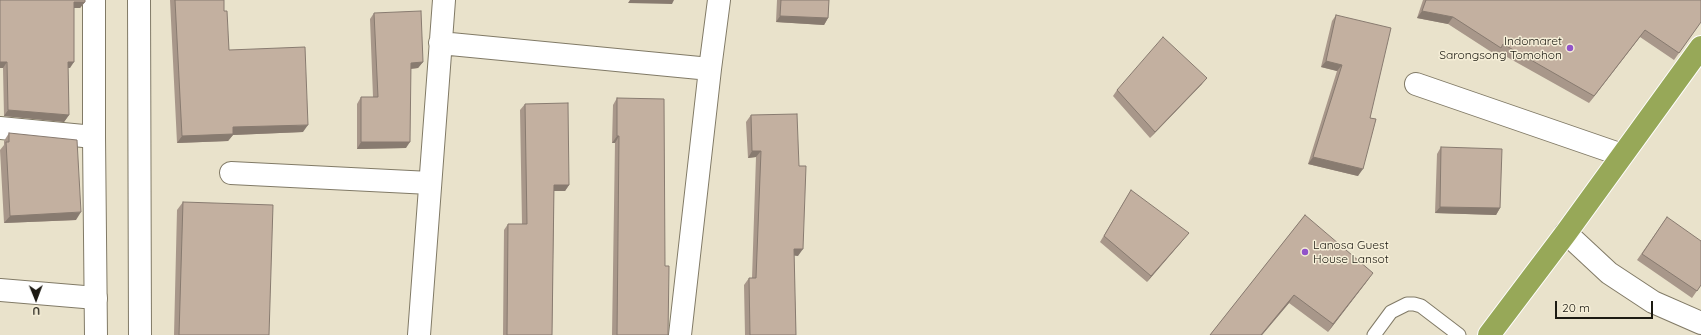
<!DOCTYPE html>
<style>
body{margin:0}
#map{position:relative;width:1701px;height:335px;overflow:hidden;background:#e9e2cb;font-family:Quicksand,sans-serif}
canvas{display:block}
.north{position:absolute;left:16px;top:279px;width:40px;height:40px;-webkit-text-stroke:3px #f6efd8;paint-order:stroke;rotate:179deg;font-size:11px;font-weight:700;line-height:16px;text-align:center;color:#1c1a12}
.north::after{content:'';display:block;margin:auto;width:14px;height:18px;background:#1c1a12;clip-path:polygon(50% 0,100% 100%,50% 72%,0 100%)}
.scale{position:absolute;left:1555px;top:301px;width:98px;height:18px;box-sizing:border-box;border:2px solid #1c1a12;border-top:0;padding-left:5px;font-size:12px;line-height:14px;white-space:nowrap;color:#1c1a12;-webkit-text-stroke:3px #f6efd8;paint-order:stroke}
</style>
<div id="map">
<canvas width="1701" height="335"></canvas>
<div class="north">U</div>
<div class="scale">20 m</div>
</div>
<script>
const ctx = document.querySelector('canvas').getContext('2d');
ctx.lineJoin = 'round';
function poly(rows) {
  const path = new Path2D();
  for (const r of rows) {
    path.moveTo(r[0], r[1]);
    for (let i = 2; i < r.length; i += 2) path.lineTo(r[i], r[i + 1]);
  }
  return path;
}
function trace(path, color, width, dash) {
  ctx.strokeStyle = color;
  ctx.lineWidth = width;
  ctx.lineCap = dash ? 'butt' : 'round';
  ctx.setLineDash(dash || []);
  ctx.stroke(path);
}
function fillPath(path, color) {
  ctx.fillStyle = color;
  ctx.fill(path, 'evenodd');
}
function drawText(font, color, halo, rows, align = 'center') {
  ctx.font = font + ' Quicksand,sans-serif';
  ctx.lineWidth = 3;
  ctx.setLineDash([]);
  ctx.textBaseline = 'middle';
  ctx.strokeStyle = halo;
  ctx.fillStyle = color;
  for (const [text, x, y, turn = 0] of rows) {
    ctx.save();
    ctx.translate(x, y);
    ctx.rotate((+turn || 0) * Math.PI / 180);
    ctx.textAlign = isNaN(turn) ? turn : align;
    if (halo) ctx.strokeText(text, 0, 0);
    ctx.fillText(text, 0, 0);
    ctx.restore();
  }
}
const service = poly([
 [1374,335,1391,312,1407,304,1414,304,1421,306,1459,335]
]);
const minor = poly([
 [139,0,140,335],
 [440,43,710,69],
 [1416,84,1622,155],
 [0,128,94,137],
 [231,173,430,183],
 [1566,233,1609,273,1653,302,1701,323],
 [0,290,96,298],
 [419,335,444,0],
 [680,335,710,69,719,0]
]);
const tertiary = poly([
 [94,0,94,137,96,335]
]);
const trunk = poly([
 [1489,335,1566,233,1701,47]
]);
const wall = poly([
 [0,0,85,2,80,8,74,8,70,68,68,68,69,115,64,122,4,116,3,68,0,68],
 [170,0,224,0,224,11,229,50,303,132,233,135,228,141,177,143],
 [777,0,829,0,828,18,824,25,776,22],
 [1423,0,1701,0,1701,22,1674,60,1640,37,1589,103,1498,52,1496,55,1448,24,1417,18],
 [374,13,423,62,418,68,411,69,406,148,357,149,357,104,361,97,373,97,370,19],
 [1336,15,1370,118,1358,176,1308,164,1337,71,1321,67,1332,21],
 [1202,84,1150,138,1113,96,1117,90],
 [617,98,665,266,668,335,612,335,615,143,612,143,613,105],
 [525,104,569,185,565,191,554,191,552,335,503,335,504,230,508,224,522,224,520,110],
 [751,115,798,256,794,255,796,335,745,335,744,285,749,278,752,278,756,157,748,158,746,122],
 [9,133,76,220,4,223,0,150,4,145,4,141],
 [1441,147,1500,208,1496,215,1435,213,1437,154],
 [1131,190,1184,239,1147,282,1100,242],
 [183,202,269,335,174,335,177,210],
 [1305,215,1368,280,1328,332,1289,303,1262,335,1210,335],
 [1667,217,1701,285,1692,298,1637,260]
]);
const shadedWall = poly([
 [630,0,674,0,672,4,628,3],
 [74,2,85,2,80,8,70,8],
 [1422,11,1453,17,1448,24,1417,18],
 [780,16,828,18,824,25,776,22],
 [1645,30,1640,37,1589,103,1594,96],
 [1326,61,1342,65,1337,71,1321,67],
 [0,62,7,62,3,68,0,68],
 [68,62,74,62,70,68,63,68],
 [423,62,418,68,407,69,411,63],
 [1207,78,1202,84,1150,138,1155,132],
 [8,110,69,115,64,122,4,116],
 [308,125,303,132,233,135,228,141,177,143,182,136,233,127],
 [617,136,619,136,615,143,612,143],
 [361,142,410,142,406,148,357,149],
 [752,151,761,151,756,157,748,158],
 [1313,157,1363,169,1358,176,1308,164],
 [554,185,569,185,565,191,550,191],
 [1440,207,1500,208,1496,215,1435,213],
 [81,212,76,220,4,223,10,216],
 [1189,233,1184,239,1147,282,1151,276],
 [794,249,803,249,798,256,790,255],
 [1373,273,1368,280,1328,332,1333,324],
 [1294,295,1289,303,1262,335,1261,335]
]);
const building = poly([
 [0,0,85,0,85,2,74,2,74,62,68,62,69,115,8,110,7,62,0,62,0,0],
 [175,0,224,0,224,11,227,11,229,50,305,47,308,125,233,127,233,134,182,136,175,0],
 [781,0,829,0,828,18,780,16,781,0],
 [1426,0,1701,0,1701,22,1679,53,1645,30,1594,96,1503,44,1501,48,1453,17,1422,11,1426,0],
 [421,11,423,62,411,63,410,142,361,142,361,97,378,97,374,13,421,11],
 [1336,15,1391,28,1370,118,1376,119,1363,169,1313,157,1342,65,1326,61,1336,15],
 [1163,37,1207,78,1155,132,1117,90,1163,37],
 [617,98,664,99,665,266,669,266,668,335,617,335,619,136,617,136,617,98],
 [568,103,569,185,554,185,552,335,507,335,508,224,527,224,525,104,568,103],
 [797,114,799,166,806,166,803,249,794,249,796,335,750,335,749,278,756,278,761,151,752,151,751,115,797,114],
 [9,133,77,140,81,212,10,216,6,142,9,142,9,133],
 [1441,147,1502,149,1500,208,1440,207,1441,147],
 [1131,190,1189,233,1151,276,1104,236,1131,190],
 [183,202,273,205,269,335,179,335,183,202],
 [1305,215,1373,273,1333,324,1294,295,1261,335,1210,335,1305,215],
 [1667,217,1701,241,1701,285,1697,291,1642,254,1667,217]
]);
const markers = [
 [1570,48,4,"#9153c9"],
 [1305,252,4,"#9153c9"]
];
const poiNames = [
 ["Indomaret",1562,41],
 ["Sarongsong Tomohon",1562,55],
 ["Lanosa Guest",1313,245,"left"],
 ["House Lansot",1313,259,"left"]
];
trace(service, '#817a66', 15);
trace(minor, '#817a66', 24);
trace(tertiary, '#817a66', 24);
trace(trunk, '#fff', 24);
trace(service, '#fff', 13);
trace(minor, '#fff', 22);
trace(tertiary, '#fff', 22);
trace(trunk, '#97a858', 22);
fillPath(wall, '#a8978a');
fillPath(shadedWall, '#887b70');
fillPath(building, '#c3b0a0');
trace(building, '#887b70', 1);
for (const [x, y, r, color] of markers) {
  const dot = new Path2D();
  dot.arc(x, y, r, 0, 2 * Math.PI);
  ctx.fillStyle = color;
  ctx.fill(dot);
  trace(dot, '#f6efd8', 1.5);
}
drawText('12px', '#1c1a12', '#f6efd8', poiNames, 'right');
</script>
